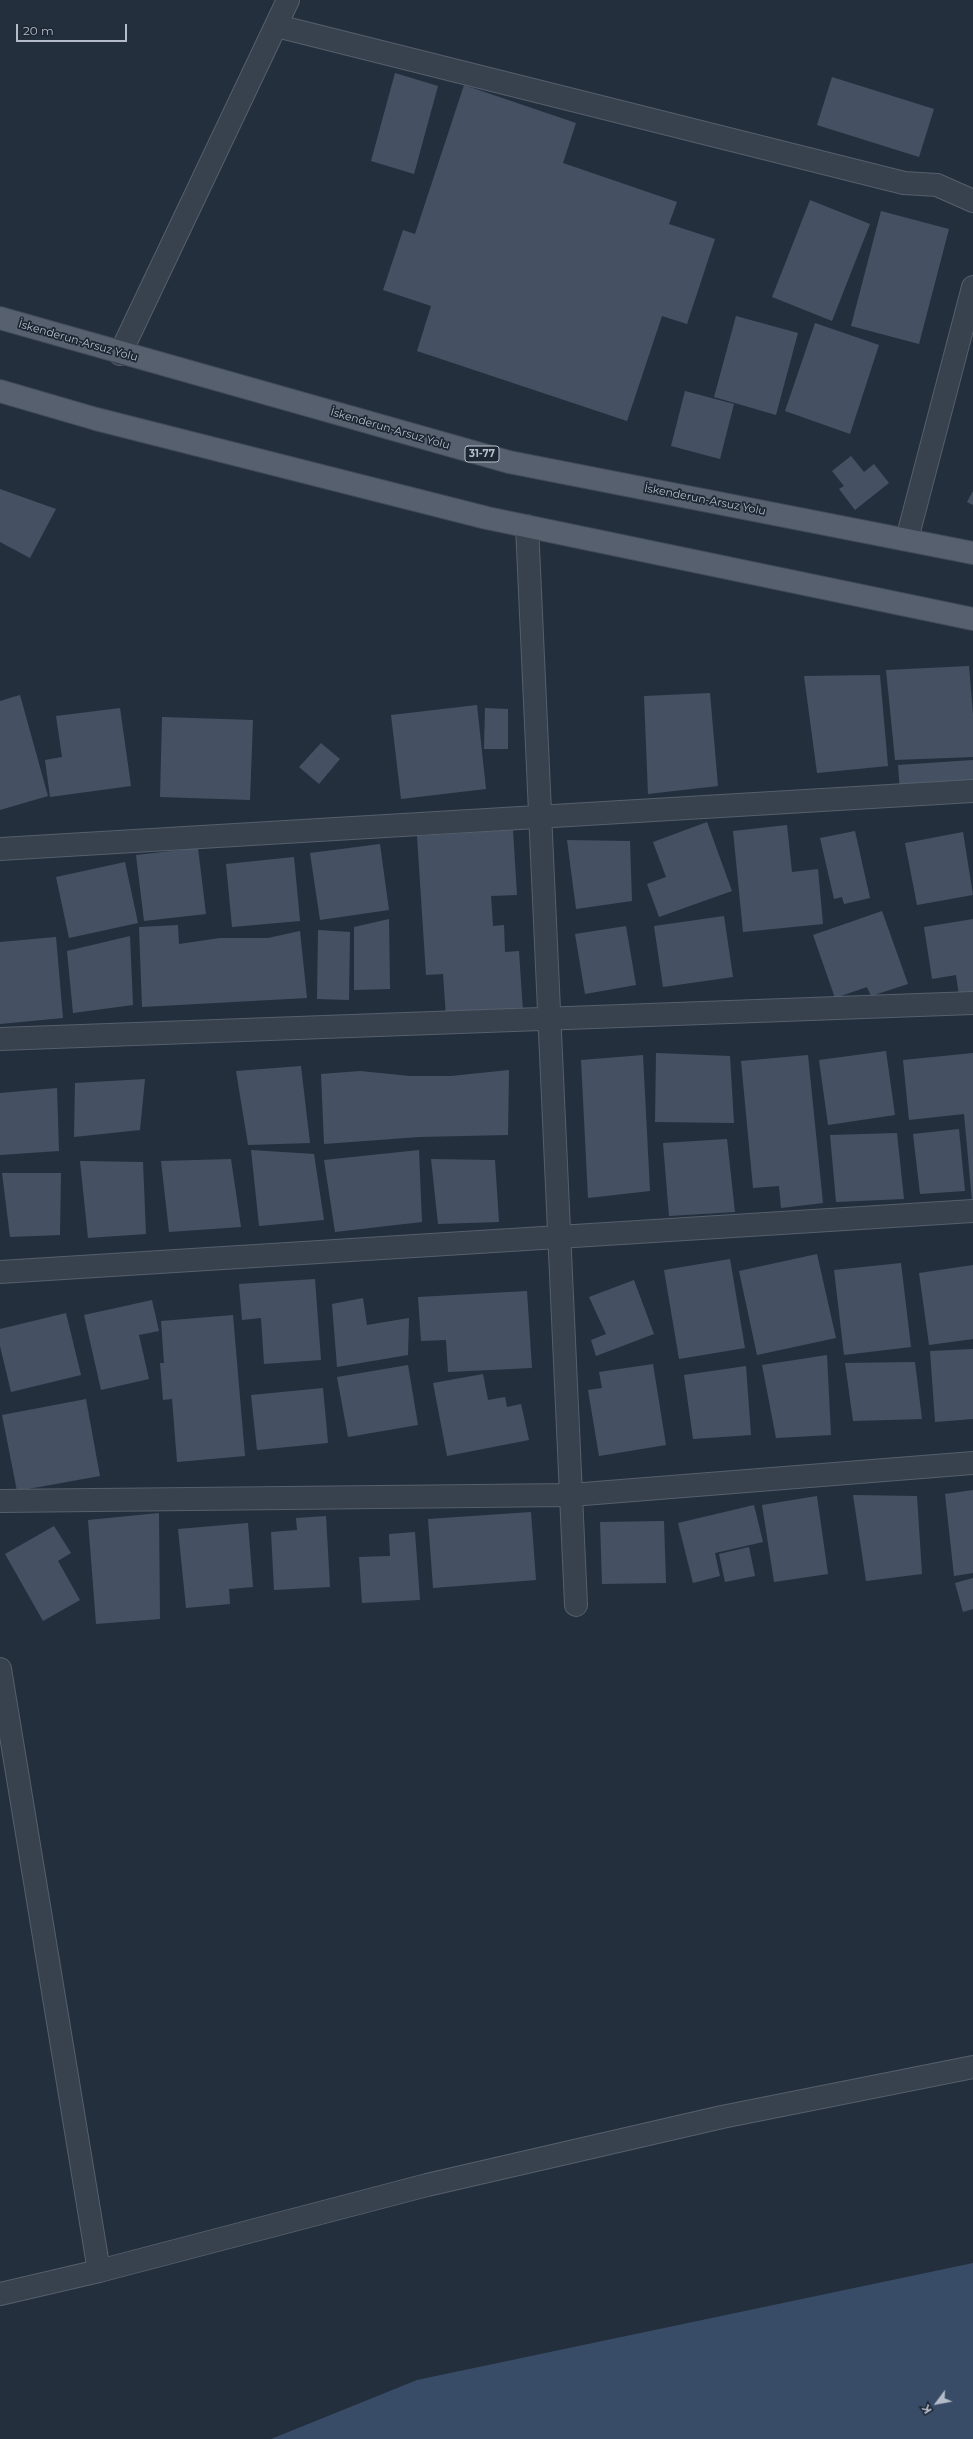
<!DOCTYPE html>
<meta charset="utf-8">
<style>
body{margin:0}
#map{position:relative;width:973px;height:2439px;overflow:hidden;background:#242f3e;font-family:Montserrat,sans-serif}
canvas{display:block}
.north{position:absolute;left:917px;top:2383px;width:40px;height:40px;-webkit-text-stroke:3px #1d2633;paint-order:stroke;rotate:238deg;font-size:11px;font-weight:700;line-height:16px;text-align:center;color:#b4bcc9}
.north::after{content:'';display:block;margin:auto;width:14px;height:18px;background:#b4bcc9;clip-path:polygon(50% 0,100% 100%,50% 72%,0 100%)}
.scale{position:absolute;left:16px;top:24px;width:111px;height:18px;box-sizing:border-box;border:2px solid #b4bcc9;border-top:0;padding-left:5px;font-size:12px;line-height:14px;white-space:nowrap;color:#b4bcc9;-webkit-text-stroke:3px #1d2633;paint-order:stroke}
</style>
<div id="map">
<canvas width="973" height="2439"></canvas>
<div class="north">K</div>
<div class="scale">20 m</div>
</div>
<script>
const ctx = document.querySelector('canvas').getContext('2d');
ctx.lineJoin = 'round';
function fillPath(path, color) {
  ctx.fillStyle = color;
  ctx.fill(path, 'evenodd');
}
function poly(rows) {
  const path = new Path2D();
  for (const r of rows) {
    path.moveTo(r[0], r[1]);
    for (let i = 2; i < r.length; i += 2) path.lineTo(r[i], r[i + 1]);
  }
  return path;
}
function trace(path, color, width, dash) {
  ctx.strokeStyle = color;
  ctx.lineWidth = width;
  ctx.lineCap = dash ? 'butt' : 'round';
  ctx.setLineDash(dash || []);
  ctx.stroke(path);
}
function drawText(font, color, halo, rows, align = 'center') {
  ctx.font = font + ' Montserrat,sans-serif';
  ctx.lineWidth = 3.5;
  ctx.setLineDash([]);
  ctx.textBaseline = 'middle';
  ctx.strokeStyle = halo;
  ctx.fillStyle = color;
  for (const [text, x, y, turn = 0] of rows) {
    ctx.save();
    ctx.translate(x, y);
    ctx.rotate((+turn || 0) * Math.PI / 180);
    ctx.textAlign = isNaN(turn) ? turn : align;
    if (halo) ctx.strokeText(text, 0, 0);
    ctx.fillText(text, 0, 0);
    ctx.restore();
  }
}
const water = poly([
 [973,2263,973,2439,271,2439,417,2380]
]);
const building = poly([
 [395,73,438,86,414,174,371,161],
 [832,77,934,109,919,157,817,125],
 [464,85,576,123,563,163,677,202,669,224,715,239,687,324,662,316,627,421,417,351,431,306,383,290,403,230,415,234],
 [810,200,870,224,832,321,772,297],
 [881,211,949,229,919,344,851,326],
 [736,316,798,333,776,415,714,397],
 [815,323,879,345,850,434,785,411],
 [685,391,734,404,720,459,671,446],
 [851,456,864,472,874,464,889,483,855,510,839,489,844,486,832,471],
 [0,489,56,509,30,558,0,542],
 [973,491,973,505,967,502],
 [969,666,973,714,973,757,895,760,886,670],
 [880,675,888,766,817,773,804,676],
 [710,693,718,786,648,794,644,696],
 [20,695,48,796,0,810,0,701],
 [477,705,486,789,401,799,391,715],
 [120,708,131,786,50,797,45,760,62,757,56,716],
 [485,708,508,709,508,749,484,749],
 [162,717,253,720,250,800,160,797],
 [321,743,340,759,319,784,299,767],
 [973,760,973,789,900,793,898,765],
 [707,822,732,891,659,917,647,884,666,877,653,842],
 [787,825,792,872,818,869,823,924,743,932,733,831],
 [513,830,517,895,491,896,493,926,504,925,505,952,519,951,523,1012,446,1016,443,974,426,975,417,836],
 [855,831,870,898,844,904,842,897,834,899,820,838],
 [963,832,973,895,917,905,905,843],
 [567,840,630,841,632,901,576,909],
 [380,844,389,910,320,920,310,853],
 [198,848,206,914,144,921,136,855],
 [294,857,300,921,232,927,226,864],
 [125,862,138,923,69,938,56,877],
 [882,911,908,984,871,996,867,987,835,998,813,935],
 [724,916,733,977,663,987,654,926],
 [389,919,390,989,354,990,354,927],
 [973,919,973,994,959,996,956,975,932,979,924,927],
 [178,925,179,944,220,938,268,938,300,931,307,998,142,1007,139,927],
 [626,926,636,985,585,994,575,934],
 [318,930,350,932,349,1000,317,999],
 [130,936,133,1005,73,1013,67,951],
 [56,937,63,1018,0,1024,0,942],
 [886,1051,895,1115,828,1125,819,1060],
 [656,1053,730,1056,734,1123,655,1122],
 [973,1053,973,1201,972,1201,964,1114,909,1120,903,1060],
 [643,1055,650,1191,588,1198,581,1060],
 [808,1055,823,1203,781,1208,779,1186,753,1188,741,1061],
 [301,1066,310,1143,248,1145,236,1071],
 [509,1070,508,1135,419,1137,324,1144,321,1074,360,1071,410,1076,451,1076],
 [145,1079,140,1130,74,1137,75,1083],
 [57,1088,59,1151,0,1155,0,1093],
 [959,1129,965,1191,920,1194,913,1134],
 [897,1133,904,1199,836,1202,830,1135],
 [727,1139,735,1212,669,1216,663,1143],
 [251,1150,314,1154,324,1220,259,1226],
 [419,1150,422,1222,335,1232,324,1160],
 [231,1159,241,1227,169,1232,161,1161],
 [431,1159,495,1160,499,1222,438,1224],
 [80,1161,143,1162,146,1234,88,1238],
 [2,1173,61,1173,60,1235,10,1237],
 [817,1254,836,1338,757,1355,739,1271],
 [730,1259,745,1348,679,1359,664,1270],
 [901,1263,911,1347,844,1355,834,1270],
 [973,1265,973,1339,929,1345,919,1273],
 [315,1279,321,1360,264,1364,261,1318,242,1320,239,1284],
 [634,1280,654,1334,596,1356,591,1340,606,1334,589,1297],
 [527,1291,532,1368,448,1372,446,1340,421,1341,418,1297],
 [363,1298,367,1325,409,1318,408,1355,337,1367,332,1304],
 [152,1300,159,1331,139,1335,149,1379,101,1390,84,1315],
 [66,1313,81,1375,11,1392,0,1346,0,1329],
 [233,1315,245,1456,177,1462,172,1399,163,1400,160,1363,164,1363,161,1321],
 [973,1349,973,1419,935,1422,930,1351],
 [827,1355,831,1435,776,1438,762,1365],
 [915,1362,922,1419,853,1421,845,1363],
 [653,1364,666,1445,599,1456,588,1390,602,1388,599,1372],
 [408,1365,418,1425,348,1437,337,1377],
 [746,1366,751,1435,693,1439,684,1375],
 [483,1374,488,1400,505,1397,507,1407,521,1404,529,1440,447,1456,433,1383],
 [323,1388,328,1443,257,1450,251,1395],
 [86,1399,100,1476,17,1491,2,1415],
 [973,1490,973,1573,954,1576,945,1494],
 [853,1495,917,1496,922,1574,866,1581],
 [817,1496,828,1574,774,1582,762,1505],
 [754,1505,763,1542,715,1553,720,1576,693,1583,678,1523],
 [531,1512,536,1580,433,1588,428,1519],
 [159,1513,160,1619,96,1624,88,1520],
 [326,1516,330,1587,274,1590,271,1532,297,1530,296,1518],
 [664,1521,666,1583,602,1584,600,1522],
 [248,1523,253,1587,229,1589,230,1604,186,1608,178,1529],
 [54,1526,71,1553,58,1561,80,1600,43,1621,5,1554],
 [415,1532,420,1600,362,1603,359,1557,390,1556,389,1534],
 [749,1547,755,1576,725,1582,719,1554],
 [973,1578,973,1609,963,1612,955,1583]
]);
const pedestrian = poly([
 [0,2294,99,2271,427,2185,722,2117,973,2067]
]);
const minor = poly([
 [277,26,904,183,937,185,973,201],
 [120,354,288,0],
 [527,526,576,1605],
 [907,539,973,287],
 [0,849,973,791],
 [0,1039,973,1003],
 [0,1272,973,1211],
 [0,1501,571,1495,973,1463],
 [0,1669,99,2271]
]);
const primary = poly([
 [0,318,509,462,973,553],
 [0,391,96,419,487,518,973,619]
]);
const shields = [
 [482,454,34]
];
const shieldNames = [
 ["31-77",482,454]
];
const streetNames = [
 ["İskenderun-Arsuz Yolu",78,341,16],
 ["İskenderun-Arsuz Yolu",390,429,16],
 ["İskenderun-Arsuz Yolu",705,500,11]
];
fillPath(water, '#394c67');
fillPath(building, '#455162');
trace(pedestrian, '#565f6c', 24);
trace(minor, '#565f6c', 24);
trace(primary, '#414a57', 24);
trace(pedestrian, '#38414e', 22);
trace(minor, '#38414e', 22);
trace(primary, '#56606e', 22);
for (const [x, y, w] of shields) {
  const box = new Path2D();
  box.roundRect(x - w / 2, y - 8, w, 16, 3);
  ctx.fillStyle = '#1d2633';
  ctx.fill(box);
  trace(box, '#b4bcc9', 1);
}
drawText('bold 10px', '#b4bcc9', null, shieldNames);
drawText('11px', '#b4bcc9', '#1d2633', streetNames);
</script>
